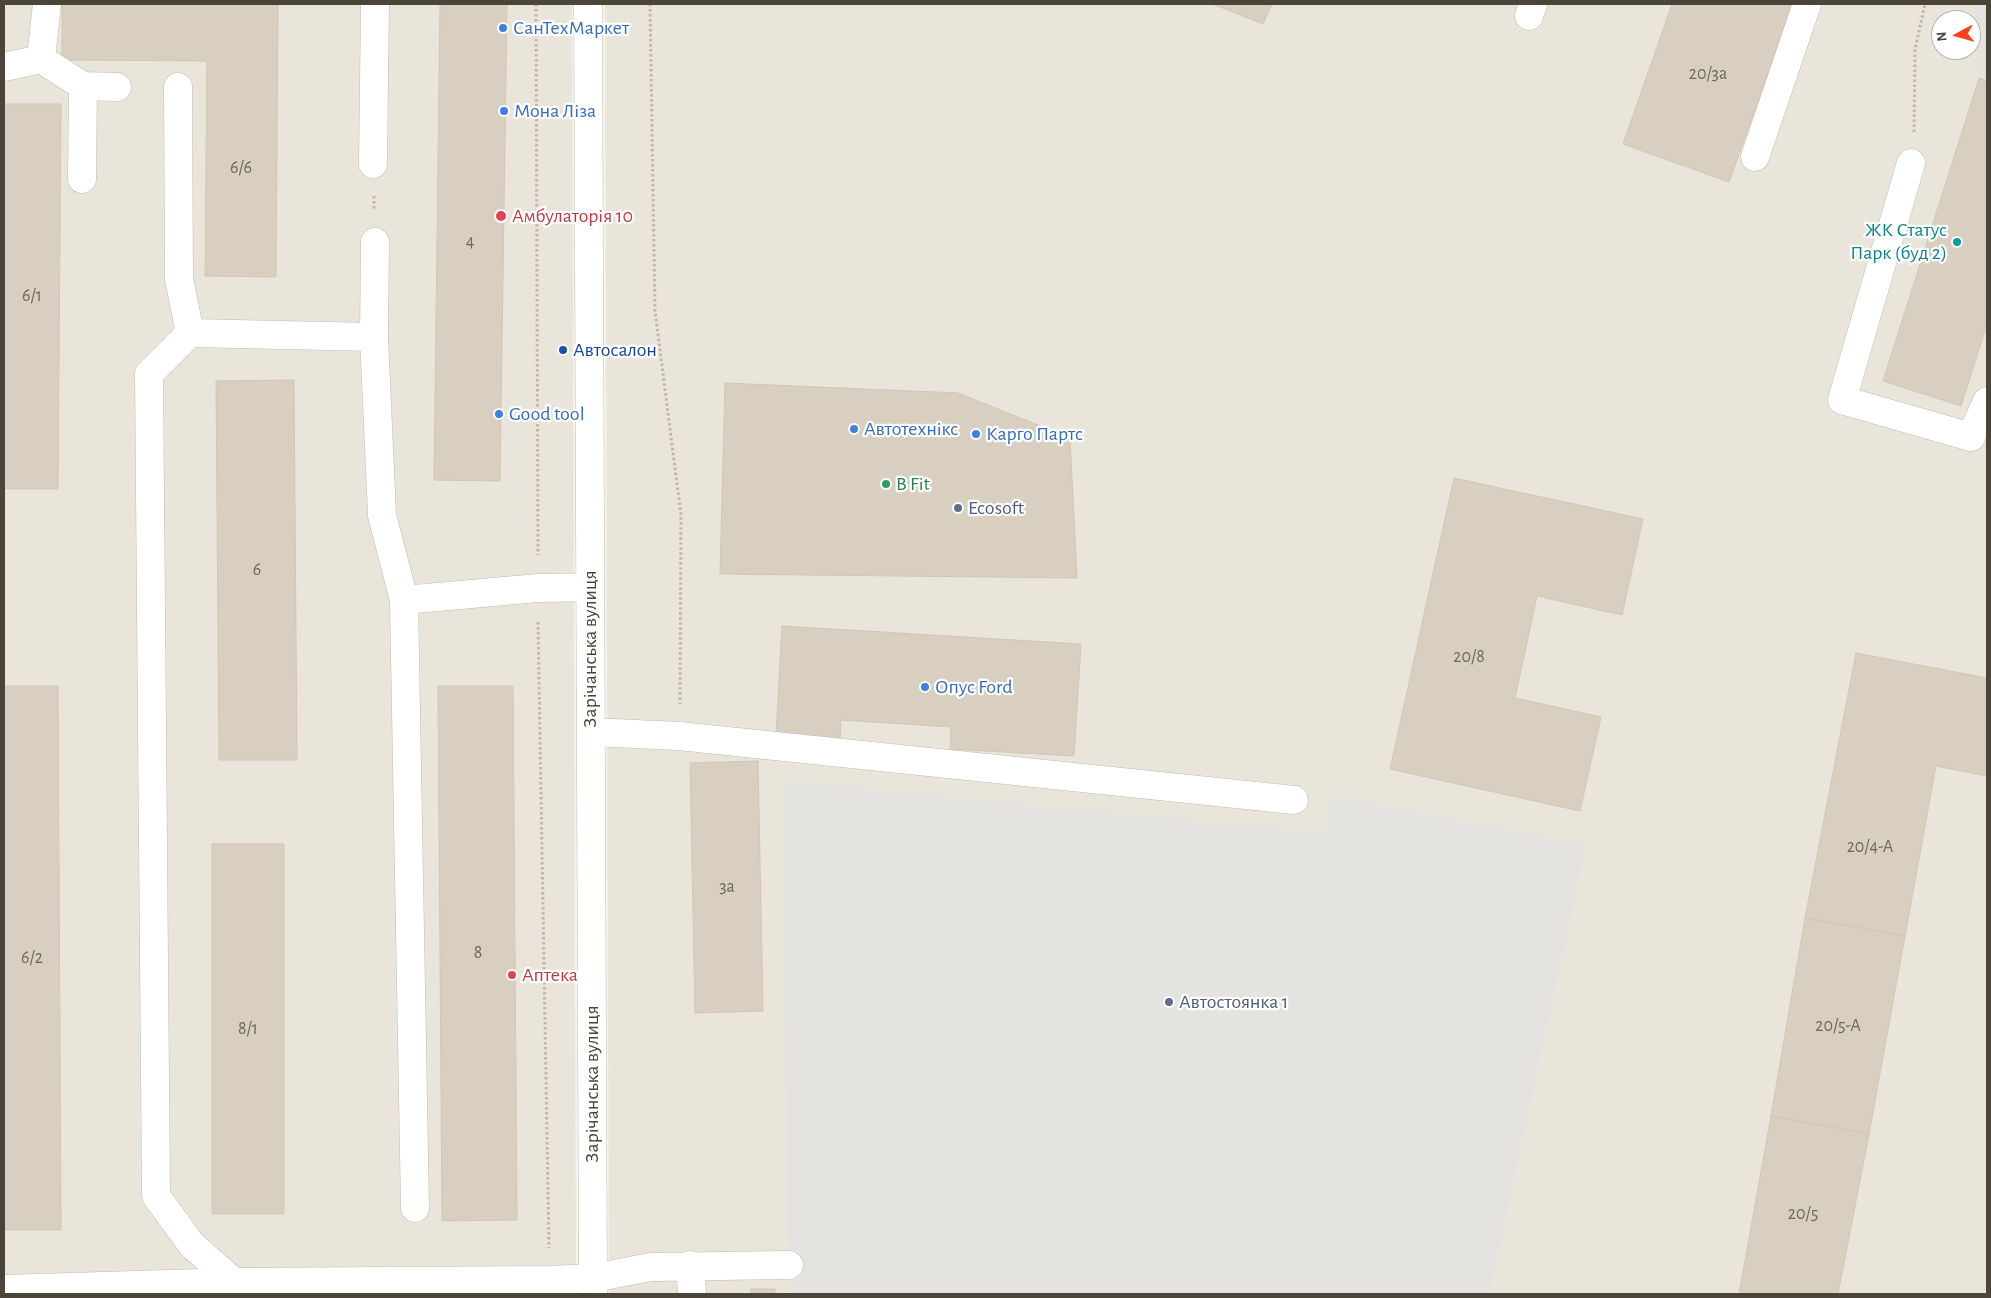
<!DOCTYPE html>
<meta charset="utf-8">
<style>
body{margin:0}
#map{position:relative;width:1991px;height:1298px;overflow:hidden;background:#f6f3ec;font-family:"Alegreya Sans",sans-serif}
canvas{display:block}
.frame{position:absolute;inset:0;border:5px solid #4b4439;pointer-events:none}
.north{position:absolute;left:1931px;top:10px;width:50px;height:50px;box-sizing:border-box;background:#fff;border:1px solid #b7b4b0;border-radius:50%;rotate:264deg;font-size:14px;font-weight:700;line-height:20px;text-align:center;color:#4b4439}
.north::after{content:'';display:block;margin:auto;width:18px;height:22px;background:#fc3f1d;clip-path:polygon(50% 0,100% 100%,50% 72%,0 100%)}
</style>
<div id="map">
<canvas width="1991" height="1298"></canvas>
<div class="frame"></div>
<div class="north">N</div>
</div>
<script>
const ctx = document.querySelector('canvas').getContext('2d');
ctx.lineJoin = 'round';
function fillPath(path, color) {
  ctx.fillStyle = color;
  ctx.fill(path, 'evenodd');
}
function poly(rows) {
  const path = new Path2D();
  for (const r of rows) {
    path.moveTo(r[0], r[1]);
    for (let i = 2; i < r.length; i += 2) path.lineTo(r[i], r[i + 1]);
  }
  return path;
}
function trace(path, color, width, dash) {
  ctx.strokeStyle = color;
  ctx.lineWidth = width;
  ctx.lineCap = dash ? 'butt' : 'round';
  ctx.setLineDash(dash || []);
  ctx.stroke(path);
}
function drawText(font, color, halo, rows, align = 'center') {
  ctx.font = font + ' "Alegreya Sans",sans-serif';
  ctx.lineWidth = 4.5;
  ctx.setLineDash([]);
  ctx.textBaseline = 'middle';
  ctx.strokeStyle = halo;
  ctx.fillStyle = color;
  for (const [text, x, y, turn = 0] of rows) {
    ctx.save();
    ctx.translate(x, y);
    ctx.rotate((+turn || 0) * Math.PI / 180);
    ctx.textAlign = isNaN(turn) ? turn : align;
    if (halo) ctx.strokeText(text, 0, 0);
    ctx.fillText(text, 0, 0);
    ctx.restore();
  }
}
const residential = poly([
 [4,4,572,4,576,1294,4,1294],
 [605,4,1987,4,1987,1294,609,1294],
 [1941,20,1971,20,1971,50,1941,50]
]);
const parking = poly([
 [1974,4,1987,4,1987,81,1979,78],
 [785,781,1326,833,1331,795,1586,845,1489,1294,791,1294,787,1211]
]);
const building = poly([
 [62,4,278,4,276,277,205,276,207,61,62,60,62,4],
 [440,4,507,4,500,481,434,480,440,4],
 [1212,4,1272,4,1263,24,1212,4],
 [1672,4,1793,4,1729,182,1623,144,1672,4],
 [1979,78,1987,81,1987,324,1961,406,1883,381,1979,78],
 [4,104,61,104,58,489,4,489,4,104],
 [294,380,297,760,219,760,216,381,294,380],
 [725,383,958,393,1070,438,1077,578,720,574,725,383],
 [1454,478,1643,519,1622,615,1537,596,1515,698,1601,717,1580,811,1390,769,1454,478],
 [782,626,1081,644,1074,756,950,749,951,727,841,720,840,739,776,735,782,626],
 [1856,653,1987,678,1987,776,1936,766,1905,936,1805,918,1856,653],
 [4,686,58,686,61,1230,4,1230,4,686],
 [438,686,513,686,517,1220,442,1221,438,686],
 [758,761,763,1011,695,1013,690,763,758,761],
 [212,844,284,844,284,1214,212,1214,212,844],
 [1805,918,1905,936,1869,1134,1771,1116,1805,918],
 [1771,1116,1869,1134,1838,1294,1739,1294,1771,1116],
 [751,1289,775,1289,775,1294,751,1294,751,1289]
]);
const path = poly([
 [536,4,538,555],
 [650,4,655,311,681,515,680,704],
 [1914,132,1915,49,1925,4],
 [374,196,374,209],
 [538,622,549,1248]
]);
const minor = poly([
 [588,4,593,1294],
 [1529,16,1533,4],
 [41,59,47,4],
 [4,67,41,59,83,86,82,179],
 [83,86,117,87],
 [178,87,179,279,190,333,149,374,156,1196,192,1245,234,1282,550,1280,593,1278,651,1267,789,1265],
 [1755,157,1807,4],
 [1911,163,1842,400,1971,437,1987,401],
 [373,164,375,4],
 [375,242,374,337,382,515,404,600,415,1208],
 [190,333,374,337],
 [404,600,538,588,590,587],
 [591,732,679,736,1294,800],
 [690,1265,692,1294],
 [4,1289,234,1282]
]);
const markers = [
 [503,28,5,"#3f7fe0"],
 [504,111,5,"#3f7fe0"],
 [501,216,6,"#e0444e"],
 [1957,242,5,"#0f9aa8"],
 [563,350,5,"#1a4fb4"],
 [499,414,5,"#3f7fe0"],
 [854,429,5,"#3f7fe0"],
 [976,434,5,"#3f7fe0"],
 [886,484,5,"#2e9e5b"],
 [958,508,5,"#5c6f8a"],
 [925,687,5,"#3f7fe0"],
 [512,975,5,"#e0444e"],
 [1169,1002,5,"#5c6f8a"]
];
const numberNames = [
 ["20/3а",1708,74],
 ["6/6",241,168],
 ["4",470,242],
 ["6/1",32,296],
 ["6",257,570],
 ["20/8",1469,657],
 ["20/4-А",1870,847],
 ["3а",727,887],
 ["8",478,953],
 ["6/2",32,958],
 ["20/5-А",1838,1026],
 ["8/1",248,1029],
 ["20/5",1803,1214]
];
const shopNames = [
 ["СанТехМаркет",513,28],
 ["Мона Ліза",514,111],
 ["Good tool",509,414],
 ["Автотехнікс",864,429],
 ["Карго Партс",986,434],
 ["Опус Ford",935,687]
];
const healthNames = [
 ["Амбулаторія 10",512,216],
 ["Аптека",522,975]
];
const cultureNames = [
 ["ЖК Статус",1947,230],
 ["Парк (буд 2)",1947,253]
];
const transitNames = [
 ["Автосалон",573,350]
];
const leisureNames = [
 ["B Fit",896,484]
];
const serviceNames = [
 ["Ecosoft",968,508],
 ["Автостоянка 1",1179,1002]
];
const streetNames = [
 ["Зарічанська вулиця",590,649,-90],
 ["Зарічанська вулиця",592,1084,-90]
];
fillPath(residential, '#eae5da');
fillPath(parking, '#e5e3e0');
fillPath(building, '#d8cfc1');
trace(building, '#d3c7b4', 1);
trace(minor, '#c2bbae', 29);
trace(path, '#c4b79f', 3, [2.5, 2.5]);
trace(minor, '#fff', 28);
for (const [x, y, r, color] of markers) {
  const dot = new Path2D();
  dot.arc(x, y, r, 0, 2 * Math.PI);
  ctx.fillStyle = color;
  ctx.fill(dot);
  trace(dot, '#fff', 2);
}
drawText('18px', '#6e675b', null, numberNames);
drawText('20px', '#366cbe', '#fff', shopNames, 'left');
drawText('20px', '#be3a42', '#fff', healthNames, 'left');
drawText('20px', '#0d838f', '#fff', cultureNames, 'right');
drawText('20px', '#164399', '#fff', transitNames, 'left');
drawText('20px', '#27864d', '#fff', leisureNames, 'left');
drawText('20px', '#4e5e75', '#fff', serviceNames, 'left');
drawText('20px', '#4b4439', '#fff', streetNames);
</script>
